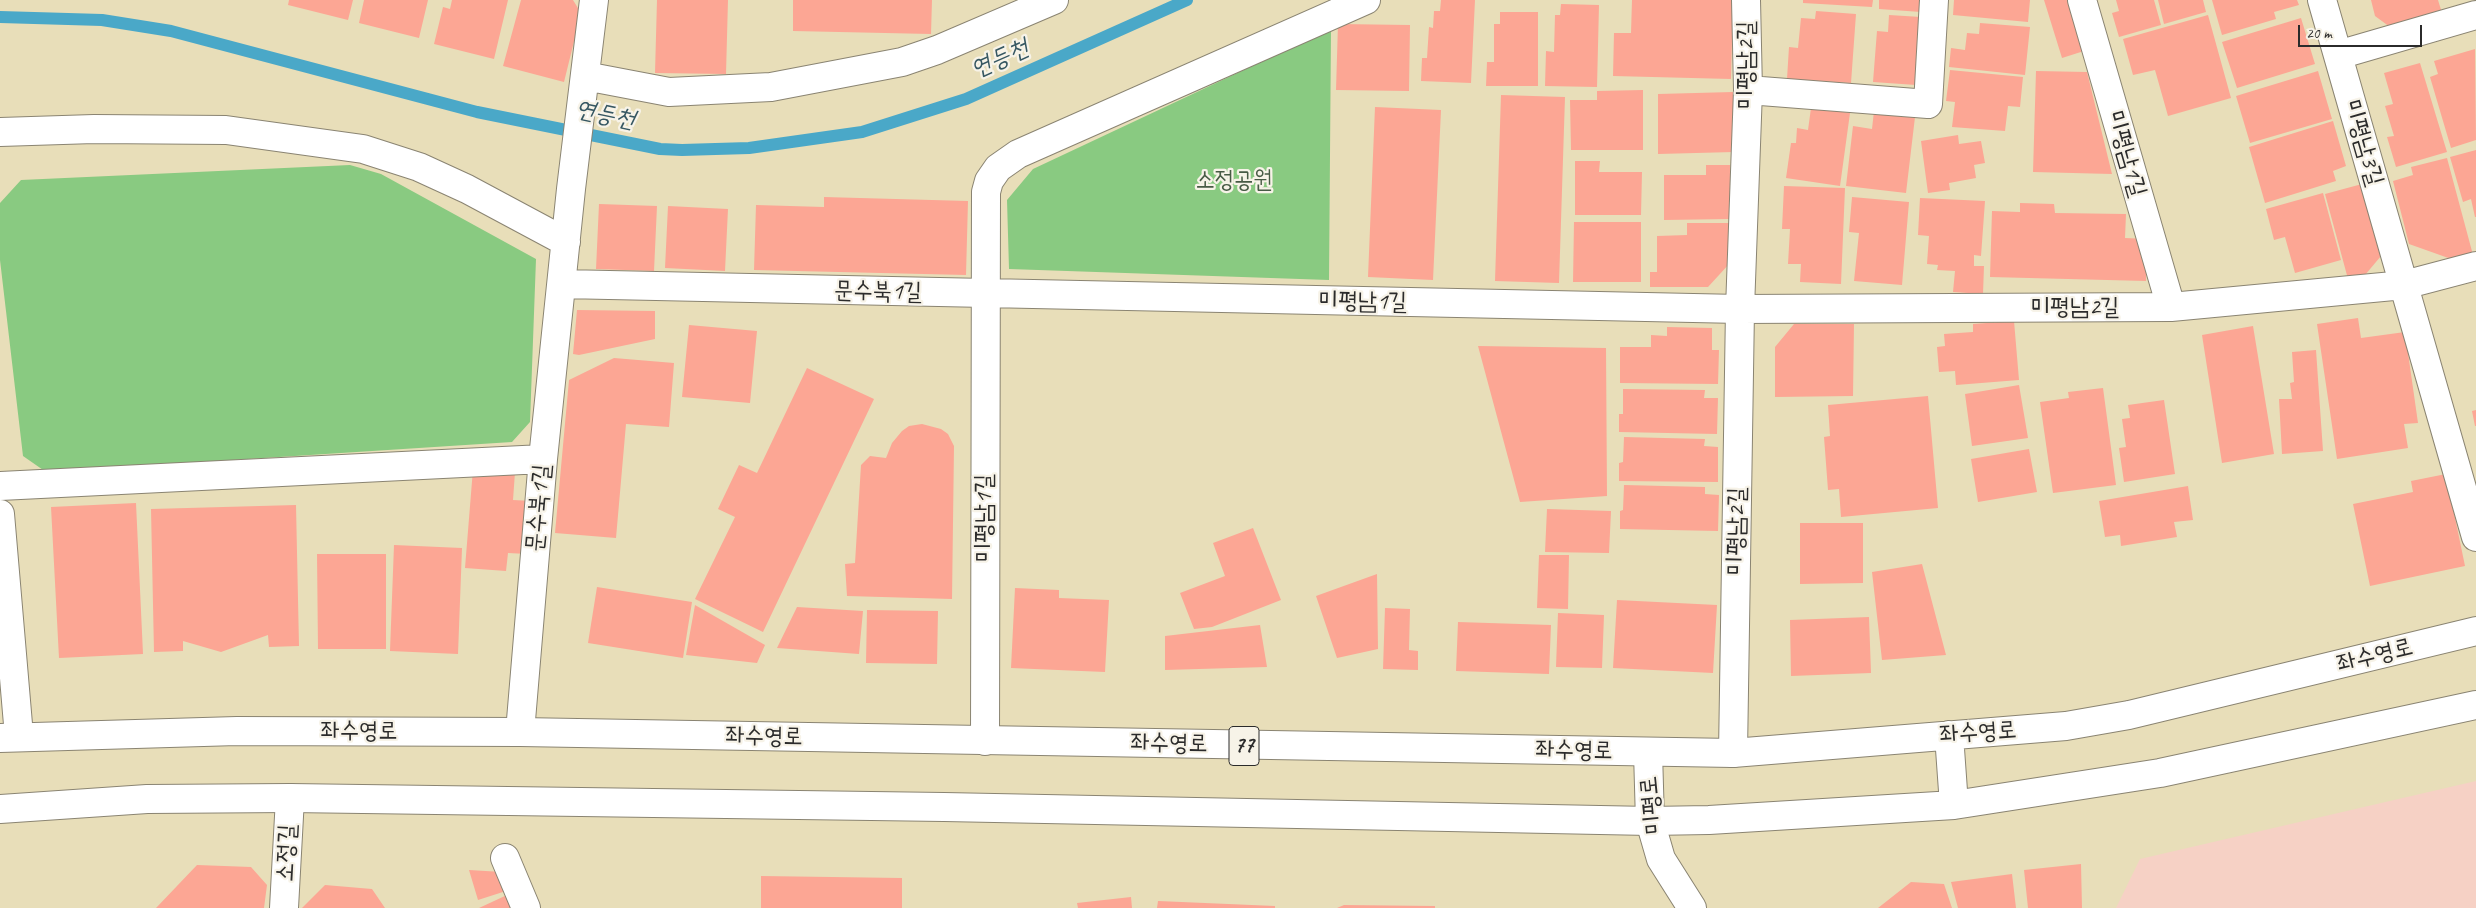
<!DOCTYPE html>
<meta charset="utf-8">
<style>
body{margin:0}
#map{position:relative;width:2476px;height:908px;overflow:hidden;background:#e8deb9;font-family:Caveat,sans-serif}
canvas{display:block}
.scale{position:absolute;left:2298px;top:25px;width:124px;height:22px;box-sizing:border-box;border:2px solid #2b2b2b;border-top:0;padding-left:6px;font-size:15px;line-height:18px;white-space:nowrap;color:#2b2b2b;-webkit-text-stroke:4px #f7f3e8;paint-order:stroke}
</style>
<div id="map">
<canvas width="2476" height="908"></canvas>
<div class="scale">20 m</div>
</div>
<script>
const ctx = document.querySelector('canvas').getContext('2d');
ctx.lineJoin = 'round';
function fillPath(path, color) {
  ctx.fillStyle = color;
  ctx.fill(path, 'evenodd');
}
function poly(rows) {
  const path = new Path2D();
  for (const r of rows) {
    path.moveTo(r[0], r[1]);
    for (let i = 2; i < r.length; i += 2) path.lineTo(r[i], r[i + 1]);
  }
  return path;
}
function trace(path, color, width, dash) {
  ctx.strokeStyle = color;
  ctx.lineWidth = width;
  ctx.lineCap = dash ? 'butt' : 'round';
  ctx.setLineDash(dash || []);
  ctx.stroke(path);
}
function drawText(font, color, halo, rows, align = 'center') {
  ctx.font = font + ' Caveat,"Poor Story",sans-serif';
  ctx.lineWidth = 4.5;
  ctx.setLineDash([]);
  ctx.textBaseline = 'middle';
  ctx.strokeStyle = halo;
  ctx.fillStyle = color;
  for (const [text, x, y, turn = 0] of rows) {
    ctx.save();
    ctx.translate(x, y);
    ctx.rotate((+turn || 0) * Math.PI / 180);
    ctx.textAlign = isNaN(turn) ? turn : align;
    if (halo) ctx.strokeText(text, 0, 0);
    ctx.fillText(text, 0, 0);
    ctx.restore();
  }
}
const built = poly([
 [2476,781,2476,908,2116,908,2140,859]
]);
const green = poly([
 [1331,29,1329,280,1009,269,1007,200,1033,169],
 [350,165,381,174,536,259,530,422,512,442,46,472,23,456,0,260,0,203,21,180]
]);
const stream = poly([
 [0,17,102,20,171,31,477,112,660,149,682,150,749,148,862,132,966,99,1187,0]
]);
const building = poly([
 [289,0,353,0,348,20,288,5],
 [364,0,428,0,419,38,359,23],
 [452,0,508,0,494,59,434,44,443,7,450,9],
 [521,0,573,0,581,13,564,82,503,66],
 [657,0,728,0,726,74,655,73],
 [793,0,932,0,931,34,793,31],
 [1441,0,1475,0,1471,83,1421,81,1422,58,1427,58,1429,27,1433,28,1434,11,1440,11],
 [1632,0,1733,0,1731,79,1613,76,1614,33,1631,33],
 [1803,0,1873,0,1872,7,1803,3],
 [1879,0,1922,0,1921,12,1879,9],
 [1954,0,2030,0,2028,22,1953,15],
 [2044,0,2069,0,2084,51,2062,58],
 [2116,0,2154,0,2161,25,2119,37,2112,13,2119,11],
 [2158,0,2203,0,2206,12,2164,24],
 [2212,0,2297,0,2299,5,2274,12,2276,19,2222,35],
 [2371,0,2438,0,2442,13,2390,27,2375,16],
 [1561,4,1599,5,1597,87,1545,86,1546,51,1554,52,1555,15,1560,15],
 [1816,11,1856,14,1851,83,1787,79,1789,47,1798,48,1801,18,1815,19],
 [1500,12,1538,12,1538,86,1486,86,1487,62,1494,62,1494,24,1500,24],
 [1889,15,1921,17,1916,85,1873,82,1877,31,1888,32],
 [2208,15,2231,98,2168,116,2155,70,2133,75,2123,39],
 [2301,18,2315,64,2237,88,2222,42],
 [1980,23,2030,27,2025,75,1949,67,1951,48,1965,50,1967,33,1979,34],
 [1338,24,1410,25,1409,91,1336,90],
 [2475,49,2476,140,2451,148,2430,77,2438,74,2434,61],
 [2420,63,2447,152,2396,167,2387,137,2394,136,2385,106,2393,104,2384,73],
 [1950,70,2023,77,2020,107,2008,106,2005,131,1952,127,1955,102,1946,101],
 [2036,71,2087,72,2112,174,2033,172],
 [2318,71,2332,119,2250,143,2236,96],
 [1643,90,1643,150,1571,150,1570,100,1597,100,1597,91],
 [1733,92,1734,152,1658,154,1658,94],
 [1501,95,1565,97,1559,283,1495,281],
 [1375,107,1441,110,1433,280,1368,277],
 [1811,108,1850,113,1840,186,1786,178,1791,143,1796,143,1797,128,1808,130],
 [1874,111,1915,117,1906,193,1846,186,1853,126,1872,129],
 [2333,121,2346,166,2333,171,2336,181,2265,203,2249,147],
 [1958,135,1959,144,1981,141,1985,163,1974,165,1976,178,1949,183,1950,190,1928,193,1921,141],
 [2476,150,2476,217,2475,217,2471,199,2463,202,2450,157],
 [2447,158,2473,255,2454,260,2409,244,2393,181,2413,175,2411,167],
 [1575,161,1600,161,1599,172,1642,172,1641,215,1575,215],
 [1706,165,1730,165,1730,219,1664,220,1664,175,1706,175],
 [2362,184,2381,256,2360,281,2348,279,2325,194],
 [1784,186,1845,188,1841,284,1800,282,1801,264,1788,264,1790,229,1782,229],
 [2323,193,2341,260,2295,273,2285,237,2274,240,2266,209],
 [824,197,968,201,966,275,754,270,756,205,824,207],
 [1852,197,1909,202,1902,285,1854,281,1859,233,1849,232],
 [1920,198,1985,201,1981,256,1974,255,1974,266,1984,266,1983,294,1953,292,1955,271,1937,270,1938,265,1927,264,1929,236,1918,235],
 [2020,203,2054,204,2055,213,2126,214,2125,238,2148,239,2146,281,1990,277,1992,211,2020,212],
 [599,204,657,206,654,271,596,269],
 [668,206,728,209,725,271,665,268],
 [1574,222,1641,222,1641,282,1573,282],
 [1687,223,1729,223,1730,263,1708,287,1650,287,1650,272,1657,272,1657,236,1687,235],
 [577,310,655,311,655,339,579,355,573,354],
 [2358,318,2361,338,2405,332,2418,423,2404,424,2408,448,2337,459,2317,324],
 [2014,321,2019,380,1956,385,1955,371,1939,372,1937,347,1945,346,1944,334,1973,332,1973,324],
 [1794,324,1854,324,1853,396,1775,397,1775,347],
 [689,325,757,331,750,403,682,397],
 [2253,326,2274,454,2222,463,2202,335],
 [1667,327,1712,328,1712,350,1719,350,1718,384,1620,383,1620,347,1651,347,1651,335,1667,336],
 [1478,346,1606,348,1607,496,1520,502],
 [2316,350,2323,451,2282,454,2279,399,2292,399,2290,383,2294,382,2292,352],
 [614,358,674,363,669,427,626,424,616,538,555,533,569,380],
 [807,368,874,399,763,632,695,599,735,517,718,509,739,465,757,473],
 [2019,385,2028,438,1972,446,1965,394],
 [2103,388,2116,485,2053,493,2040,402,2069,398,2068,392],
 [1623,389,1705,390,1704,398,1718,398,1717,434,1619,432,1619,414,1623,414],
 [1928,396,1938,508,1841,517,1839,489,1828,490,1824,437,1830,436,1828,405],
 [2164,400,2175,474,2124,482,2119,448,2126,447,2122,419,2130,418,2128,405],
 [2476,410,2476,426,2475,426,2472,411],
 [922,424,941,429,948,434,954,446,952,599,847,596,845,564,855,563,861,465,870,456,886,458,892,443,902,431,909,426],
 [1624,437,1705,439,1704,446,1718,447,1718,482,1619,481,1619,463,1623,462],
 [2029,449,2037,492,1978,502,1971,459],
 [473,469,515,472,513,500,532,501,527,554,508,553,506,571,465,568],
 [2446,474,2465,566,2370,586,2353,504,2413,492,2411,481],
 [1624,485,1705,487,1705,494,1719,495,1718,531,1620,529,1620,511,1623,510],
 [2188,486,2193,520,2174,522,2177,537,2121,546,2120,535,2105,537,2099,501],
 [136,503,143,654,59,658,51,507],
 [296,505,299,646,269,647,268,635,221,652,183,641,183,651,154,652,151,509],
 [1547,509,1611,511,1609,553,1545,552],
 [1800,523,1863,523,1863,583,1800,584],
 [1253,528,1281,600,1212,627,1194,629,1180,593,1225,576,1213,543],
 [394,545,462,548,458,654,390,651],
 [317,554,386,554,386,649,318,649],
 [1539,555,1569,555,1568,609,1537,608],
 [1922,564,1946,655,1882,660,1872,572],
 [1377,574,1378,649,1337,658,1316,596],
 [597,587,692,602,683,658,588,643],
 [1015,588,1059,590,1059,598,1109,600,1105,672,1011,668],
 [1617,600,1717,605,1713,673,1613,668],
 [695,605,765,645,757,663,686,655],
 [797,607,863,611,859,654,777,648],
 [1385,608,1410,609,1409,650,1418,651,1418,670,1383,669],
 [867,610,938,611,937,664,866,663],
 [1558,613,1604,615,1602,668,1556,667],
 [1869,617,1871,673,1791,676,1790,620],
 [1458,622,1551,625,1549,674,1456,671],
 [1260,625,1267,667,1165,670,1165,636],
 [2081,864,2082,908,2028,908,2024,870],
 [197,865,251,867,267,885,264,908,156,908],
 [469,870,502,872,506,891,478,900],
 [2012,874,2016,908,1958,908,1951,882],
 [761,876,902,878,902,908,761,908],
 [1911,882,1944,884,1952,908,1878,908],
 [325,885,372,889,385,908,302,908],
 [507,895,513,908,479,908],
 [1131,897,1132,908,1078,908,1077,903],
 [1158,901,1275,906,1275,908,1157,908],
 [1344,905,1435,906,1435,908,1337,908]
]);
const minor = poly([
 [2082,0,2171,307],
 [2322,0,2476,537],
 [2338,55,2476,15],
 [585,76,669,92,771,87,902,62,937,50,1054,0],
 [1748,90,1928,104,1934,0],
 [0,132,94,129,226,130,363,149,419,167,467,189,566,242],
 [562,284,1740,309,2171,307,2404,285,2476,266],
 [0,486,543,459],
 [0,514,19,736],
 [520,732,543,459,571,189,594,0],
 [985,741,986,192,989,181,998,168,1018,154,1366,0],
 [1648,752,1650,821,1661,859,1692,908],
 [1733,753,1740,309,1748,90,1746,0],
 [505,858,526,908],
 [284,908,290,798]
]);
const major = poly([
 [1949,735,1954,805],
 [0,738,237,731,520,732,1733,753,2066,726,2129,715,2476,631],
 [0,809,147,799,290,798,944,807,1650,821,1709,820,1954,805,2160,773,2476,705]
]);
const shields = [
 [1244,746,30]
];
const shieldNames = [
 ["77",1244,746]
];
const streetNames = [
 ["미평남2길",1747,65,-90],
 ["미평남3길",2363,143,74],
 ["미평남1길",2126,154,74],
 ["문수북1길",878,292,1],
 ["미평남1길",1363,302,1],
 ["미평남2길",2075,308],
 ["문수북1길",539,508,-85],
 ["미평남1길",985,518,-90],
 ["미평남2길",1737,531,-89],
 ["좌수영로",2375,656,-14],
 ["좌수영로",359,732],
 ["좌수영로",1978,733,-4],
 ["좌수영로",764,737,1],
 ["좌수영로",1169,744,1],
 ["좌수영로",1574,751,1],
 ["미평로",1652,805,-96],
 ["소정길",287,853,-87]
];
const parkNames = [
 ["소정공원",1234,181]
];
const waterNames = [
 ["연등천",1000,59,-24],
 ["연등천",605,115,12]
];
fillPath(built, '#f6d1c5');
fillPath(green, '#89ca81');
trace(stream, '#4aa8c8', 12);
fillPath(building, '#fca694');
trace(minor, '#8a8472', 30);
trace(major, '#8a8472', 30);
trace(minor, '#fff', 28);
trace(major, '#fff', 28);
for (const [x, y, w] of shields) {
  const box = new Path2D();
  box.roundRect(x - w / 2, y - 19.5, w, 39, 4);
  ctx.fillStyle = '#f7f3e8';
  ctx.fill(box);
  trace(box, '#2b2b2b', 1);
}
drawText('bold 22px', '#2b2b2b', null, shieldNames);
drawText('24px', '#2b2b2b', '#f7f3e8', streetNames);
drawText('24px', '#475b45', '#f7f3e8', parkNames);
drawText('italic 25px', '#365762', '#f7f3e8', waterNames);
</script>
